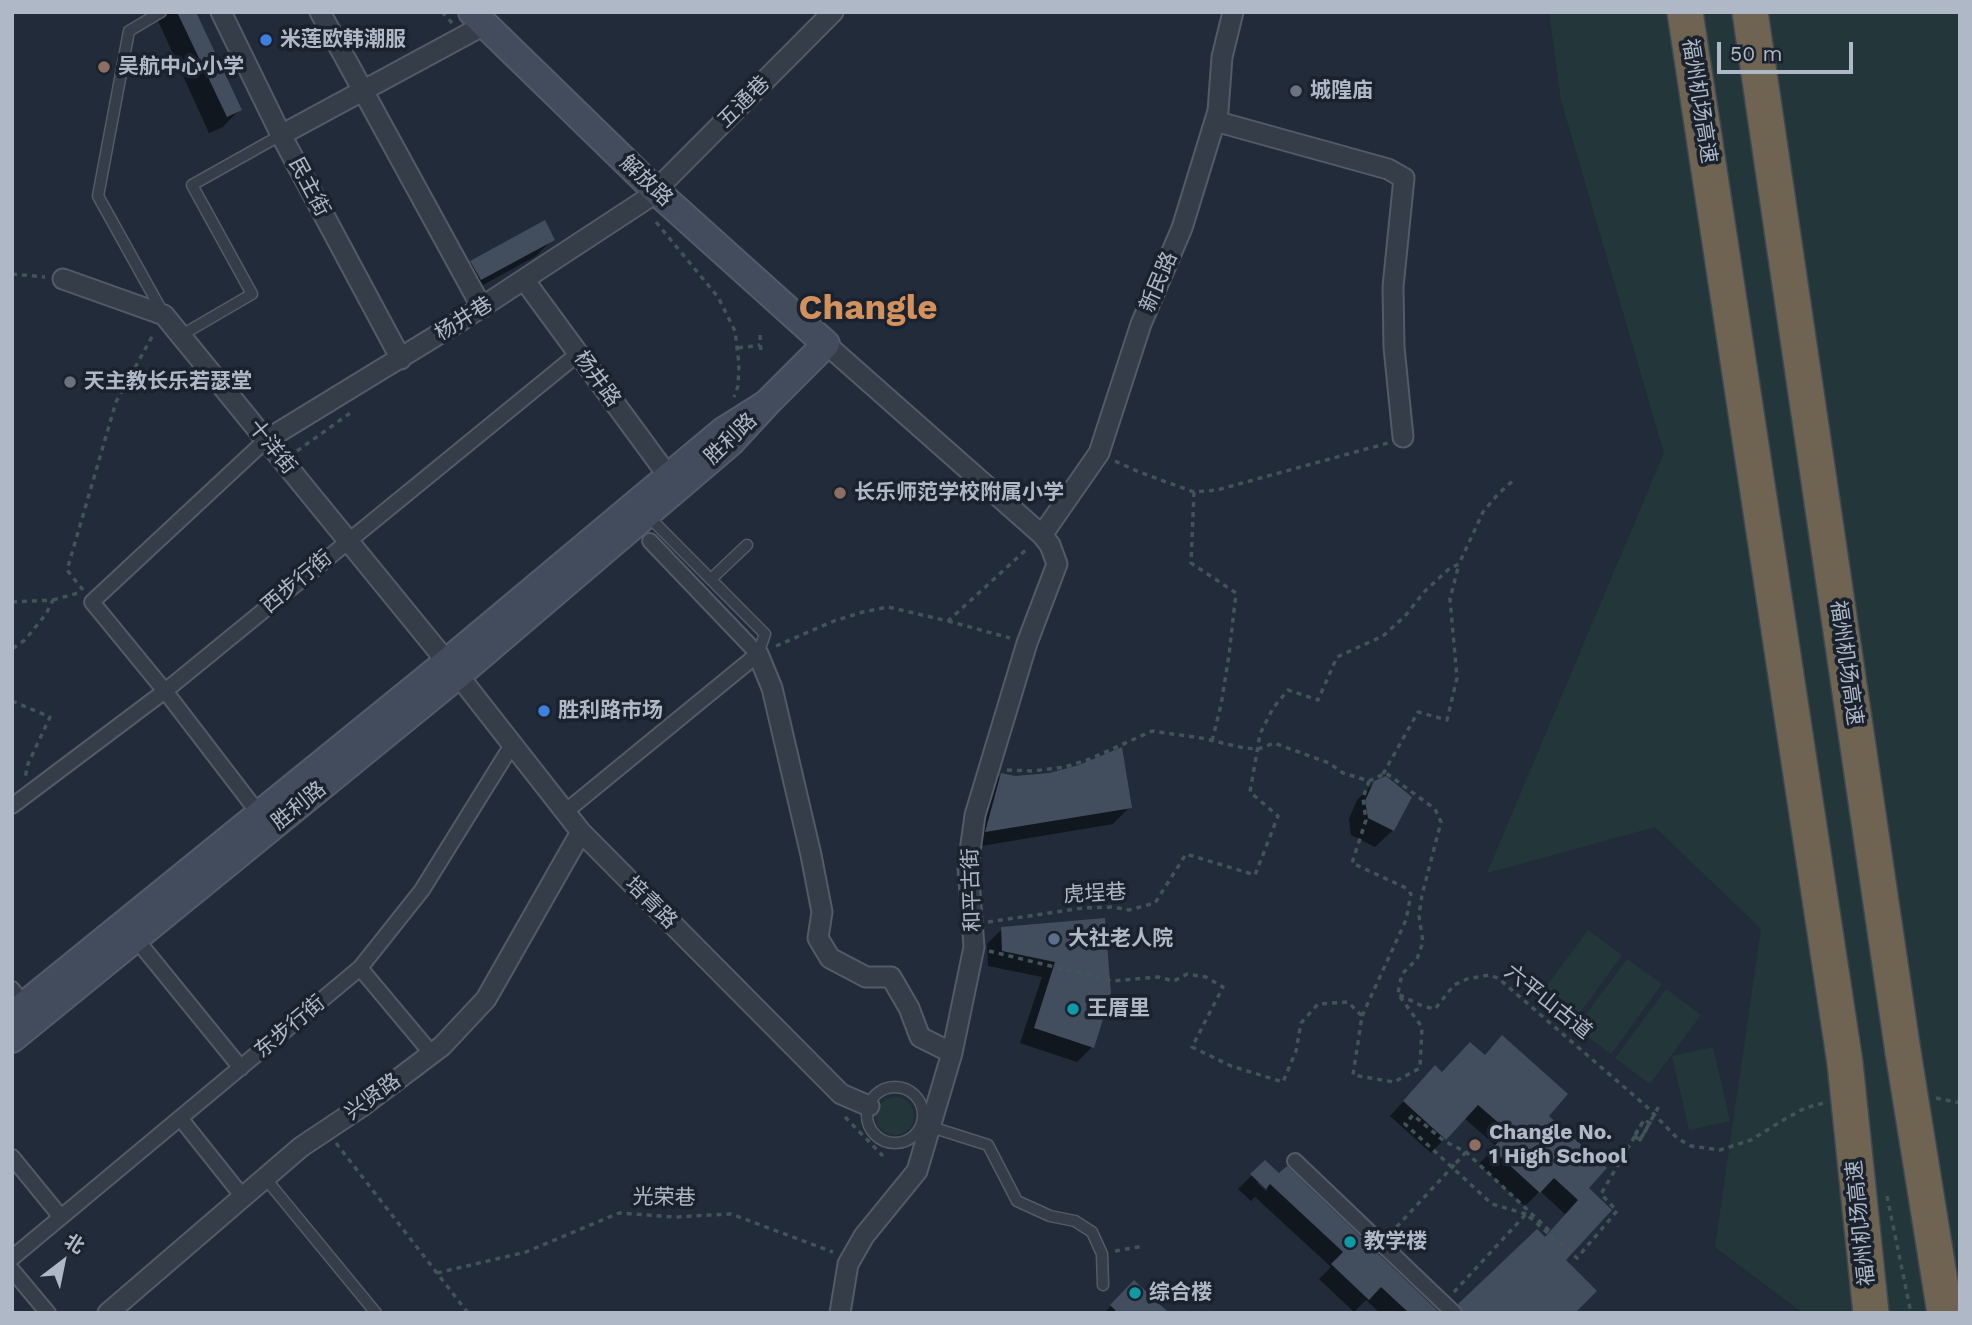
<!DOCTYPE html>
<meta charset="utf-8">
<style>
body{margin:0}
#map{position:relative;width:1972px;height:1325px;overflow:hidden;background:#212b39;font-family:"Work Sans","Noto Sans SC",sans-serif}
canvas{display:block}
.frame{position:absolute;inset:0;border:14px solid #afb8c6;pointer-events:none}
.north{position:absolute;left:28px;top:1227px;width:70px;height:70px;-webkit-text-stroke:5px #1a222e;paint-order:stroke;rotate:32deg;font-size:19px;font-weight:700;line-height:28px;text-align:center;color:#afb8c6}
.north::after{content:'';display:block;margin:auto;width:24px;height:32px;background:#afb8c6;clip-path:polygon(50% 0,100% 100%,50% 72%,0 100%)}
.scale{position:absolute;left:1717px;top:42px;width:136px;height:32px;box-sizing:border-box;border:4px solid #afb8c6;border-top:0;padding-left:9px;font-size:21px;line-height:24px;white-space:nowrap;color:#afb8c6;-webkit-text-stroke:5px #1a222e;paint-order:stroke}
</style>
<div id="map">
<canvas width="1972" height="1325"></canvas>
<div class="frame"></div>
<div class="north">北</div>
<div class="scale">50 m</div>
</div>
<script>
const ctx = document.querySelector('canvas').getContext('2d');
ctx.lineJoin = 'round';
function fillPath(path, color) {
  ctx.fillStyle = color;
  ctx.fill(path, 'evenodd');
}
function poly(rows) {
  const path = new Path2D();
  for (const r of rows) {
    if (r.length === 3) {
      path.moveTo(r[0] + r[2], r[1]);
      path.arc(r[0], r[1], r[2], 0, 2 * Math.PI);
      continue;
    }
    path.moveTo(r[0], r[1]);
    for (let i = 2; i < r.length; i += 2) path.lineTo(r[i], r[i + 1]);
  }
  return path;
}
function trace(path, color, width, dash) {
  ctx.strokeStyle = color;
  ctx.lineWidth = width;
  ctx.lineCap = dash ? 'butt' : 'round';
  ctx.setLineDash(dash || []);
  ctx.stroke(path);
}
function drawText(font, color, halo, rows, align = 'center') {
  ctx.font = font + ' "Work Sans","Noto Sans SC",sans-serif';
  ctx.lineWidth = 7;
  ctx.setLineDash([]);
  ctx.textBaseline = 'middle';
  ctx.strokeStyle = halo;
  ctx.fillStyle = color;
  for (const [text, x, y, turn = 0] of rows) {
    ctx.save();
    ctx.translate(x, y);
    ctx.rotate((+turn || 0) * Math.PI / 180);
    ctx.textAlign = isNaN(turn) ? turn : align;
    if (halo) ctx.strokeText(text, 0, 0);
    ctx.fillText(text, 0, 0);
    ctx.restore();
  }
}
const green = poly([
 [1549,12,1960,12,1960,1313,1803,1313,1715,1247,1761,929,1655,827,1487,873,1664,453,1561,100],
 [1588,930,1622,955,1571,1025,1537,999],
 [1627,959,1662,984,1611,1054,1576,1028],
 [1666,989,1701,1015,1650,1084,1615,1058],
 [1713,1047,1730,1121,1689,1130,1672,1056],
 [895,1116,19]
]);
const shadow = poly([
 [154,12,195,12,240,109,223,127,209,133],
 [553,239,536,256,463,296,454,279,471,262],
 [1001,775,1130,807,1113,824,969,848,984,792],
 [1375,782,1393,830,1375,847,1351,835,1349,819,1357,800],
 [1104,920,1092,1047,1077,1062,1020,1043,1042,977,988,966,987,944,1002,929],
 [1442,1074,1546,1116,1586,1188,1564,1260,1573,1313,1452,1313,1536,1231,1544,1239,1566,1215,1540,1191,1525,1206,1479,1164,1496,1146,1464,1118,1431,1153,1390,1116,1421,1082],
 [1265,1162,1437,1313,1380,1313,1366,1300,1354,1312,1319,1279,1331,1267,1255,1197,1251,1201,1238,1189],
 [1260,1181,1268,1188,1266,1191,1257,1183],
 [1134,1282,1166,1313,1104,1313]
]);
const building = poly([
 [177,12,196,12,242,110,227,117],
 [545,220,555,240,481,280,470,261],
 [1122,747,1132,808,985,832,1001,773,1015,776,1049,773,1079,765],
 [1386,776,1412,797,1394,831,1368,818,1365,801,1374,781],
 [1105,918,1111,994,1094,1048,1034,1028,1055,962,1002,951,1001,927],
 [1502,1035,1568,1094,1549,1116,1607,1168,1589,1188,1612,1210,1566,1260,1597,1291,1575,1313,1463,1313,1458,1304,1537,1229,1545,1237,1578,1200,1554,1178,1540,1193,1492,1149,1508,1131,1478,1105,1446,1140,1403,1101,1435,1065,1442,1072,1470,1042,1485,1055],
 [1265,1160,1279,1173,1287,1166,1440,1313,1409,1313,1381,1287,1369,1300,1331,1264,1343,1252,1270,1184,1266,1189,1250,1174],
 [1134,1280,1169,1313,1118,1313,1110,1305]
]);
const path = poly([
 [442,12,453,24],
 [656,222,718,297,735,331,739,364,738,386,734,397],
 [12,274,45,277],
 [760,335,761,355],
 [738,348,760,345],
 [297,451,353,411],
 [1115,461,1139,472,1194,492,1217,490,1388,443],
 [1194,492,1191,563,1236,593,1229,655,1221,705,1212,741],
 [83,590,67,570,116,402,154,333],
 [53,600,78,593],
 [12,602,53,600,46,614,25,640,12,649],
 [948,621,1010,638],
 [776,646,834,621,863,612,888,607,948,621,1028,548],
 [12,701,50,717,28,764,25,778],
 [1007,770,1033,771,1065,767,1090,759,1152,731,1201,738,1244,748,1258,749,1274,743,1329,763,1343,773,1369,781,1386,773,1435,809,1441,822,1422,895,1419,916,1423,942,1417,959,1402,974,1398,993],
 [1383,774,1418,712,1447,720,1457,678,1450,599,1459,564],
 [988,922,1083,908,1113,907,1129,910,1155,903,1186,854,1255,875,1278,816,1250,792,1260,734,1273,708,1288,690,1318,700,1337,657,1383,636,1405,616,1425,591,1450,568,1459,564,1483,512,1498,494,1515,479],
 [989,951,1112,981,1158,977,1174,981,1187,974,1206,977,1223,987,1192,1047,1231,1066,1283,1082,1296,1051,1301,1023,1318,1004,1348,1002,1362,1016,1353,1075,1394,1082,1420,1068,1422,1027,1398,994,1422,1006,1435,1009,1454,985,1467,979,1489,975,1498,978,1646,1106,1677,1138,1691,1146,1720,1150,1751,1140,1785,1119,1805,1108,1824,1103],
 [1362,1016,1406,920,1411,894,1406,888,1352,863,1366,820,1363,798,1369,781],
 [1936,1098,1960,1103],
 [845,1117,883,1156],
 [336,1143,468,1313],
 [1456,1163,1466,1152],
 [1887,1196,1911,1313],
 [1526,1214,1492,1204,1405,1124,1413,1115,1444,1141,1466,1152,1554,1235],
 [1115,1251,1144,1246],
 [437,1273,526,1252,619,1213,675,1217,731,1214,833,1252],
 [1454,1292,1526,1214,1577,1258,1617,1211,1601,1194,1635,1136,1640,1139,1650,1123,1644,1120,1635,1136,1640,1140,1650,1123,1644,1120,1634,1136]
]);
const service = poly([
 [161,12,129,31,98,196,163,313],
 [180,336,252,294,192,185,281,135],
 [647,515,765,634,758,654],
 [711,579,747,545],
 [895,1115,28],
 [928,1126,988,1145,1017,1201,1050,1216,1075,1221,1092,1232,1102,1254,1103,1285],
 [265,1178,376,1313]
]);
const pedestrian = poly([
 [12,806,165,691,579,353],
 [565,812,758,654,650,541],
 [260,815,165,691,92,602,266,440],
 [136,939,241,1068],
 [360,968,432,1054],
 [12,989,24,1004],
 [180,1118,243,1197],
 [12,1157,61,1217],
 [1295,1161,1454,1313],
 [12,1258,360,968,422,890,512,745],
 [12,1270,48,1313]
]);
const minor = poly([
 [221,12,281,135,401,359],
 [320,12,482,308],
 [1215,121,1388,169,1404,178,1393,287,1394,347,1403,437],
 [281,135,475,30],
 [63,279,164,315,447,662],
 [525,281,669,477],
 [826,344,1042,535,1050,545,1057,564,1027,643,975,815,968,866,974,947,952,1053,917,1171,864,1236,848,1264,840,1313],
 [266,440,462,320,648,198,833,12],
 [1042,535,1099,453,1141,324,1182,228,1218,111,1222,57,1233,12],
 [758,654,772,688,811,855,822,912,818,938,830,958,866,977,891,977,909,1008,920,1037,952,1053],
 [458,675,581,832,841,1094,869,1106],
 [108,1313,301,1147,361,1107,442,1046,486,999,581,832]
]);
const secondary = poly([
 [472,12,656,191,826,344,766,404],
 [12,1015,447,662,723,431,766,404,731,442,458,675,12,1039]
]);
const motorway = poly([
 [1685,12,1845,1063],
 [1750,12,1903,1052]
]);
const pathBridge = poly([
 [1634,1136,1640,1140,1659,1106],
 [1376,1249,1456,1163]
]);
const motorwayBridge = poly([
 [1903,1052,1945,1313],
 [1845,1063,1871,1313]
]);
const markers = [
 [266,40,7,"#3f7fe0"],
 [104,67,7,"#8d6e63"],
 [1296,91,7,"#6b7280"],
 [70,382,7,"#6b7280"],
 [840,493,7,"#8d6e63"],
 [544,711,7,"#3f7fe0"],
 [1054,939,7,"#5c6f8a"],
 [1073,1009,7,"#0f9aa8"],
 [1475,1145,7,"#8d6e63"],
 [1350,1242,7,"#0f9aa8"],
 [1135,1293,7,"#0f9aa8"]
];
const poiNames = [
 ["米莲欧韩潮服",280,40],
 ["吴航中心小学",118,67],
 ["城隍庙",1310,91],
 ["天主教长乐若瑟堂",84,382],
 ["长乐师范学校附属小学",854,493],
 ["胜利路市场",558,711],
 ["大社老人院",1068,939],
 ["王厝里",1087,1009],
 ["Changle No.",1489,1133],
 ["1 High School",1489,1157],
 ["教学楼",1364,1242],
 ["综合楼",1149,1293]
];
const streetNames = [
 ["福州机场高速",1699,101,81],
 ["五通巷",744,102,-45],
 ["解放路",646,181,43],
 ["民主街",309,187,62],
 ["新民路",1159,282,-67],
 ["杨井巷",464,319,-32],
 ["杨井路",597,379,54],
 ["胜利路",731,439,-44],
 ["十洋街",272,447,51],
 ["西步行街",297,582,-40],
 ["福州机场高速",1846,663,82],
 ["胜利路",299,806,-39],
 ["和平古街",972,890,-92],
 ["虎埕巷",1095,894,-3],
 ["培青路",651,903,45],
 ["六平山古道",1548,1002,39],
 ["东步行街",290,1027,-40],
 ["兴贤路",373,1097,-36],
 ["光荣巷",664,1198,1],
 ["福州机场高速",1861,1223,-96]
];
const townNames = [
 ["Changle",868,309]
];
fillPath(green, '#23373a');
fillPath(shadow, '#0007');
fillPath(building, '#424e5e');
trace(service, '#525b67', 13);
trace(pedestrian, '#525b67', 18);
trace(minor, '#525b67', 23);
trace(secondary, '#525b67', 30);
trace(motorway, '#3f4854', 38);
trace(path, '#415457', 3.5, [5, 5]);
trace(service, '#353d49', 10);
trace(pedestrian, '#353d49', 14);
trace(minor, '#353d49', 19);
trace(secondary, '#434c5c', 26);
trace(motorway, '#6f6452', 35);
trace(motorwayBridge, '#3f4854', 38, []);
trace(pathBridge, '#415457', 3.5, [5, 5]);
trace(motorwayBridge, '#6f6452', 35);
for (const [x, y, r, color] of markers) {
  const dot = new Path2D();
  dot.arc(x, y, r, 0, 2 * Math.PI);
  ctx.fillStyle = color;
  ctx.fill(dot);
  trace(dot, '#1a222e', 2.5);
}
drawText('bold 21px', '#afb8c6', '#1a222e', poiNames, 'left');
drawText('21px', '#afb8c6', '#1a222e', streetNames);
drawText('bold 35px', '#d3915d', '#1a222e', townNames);
</script>
